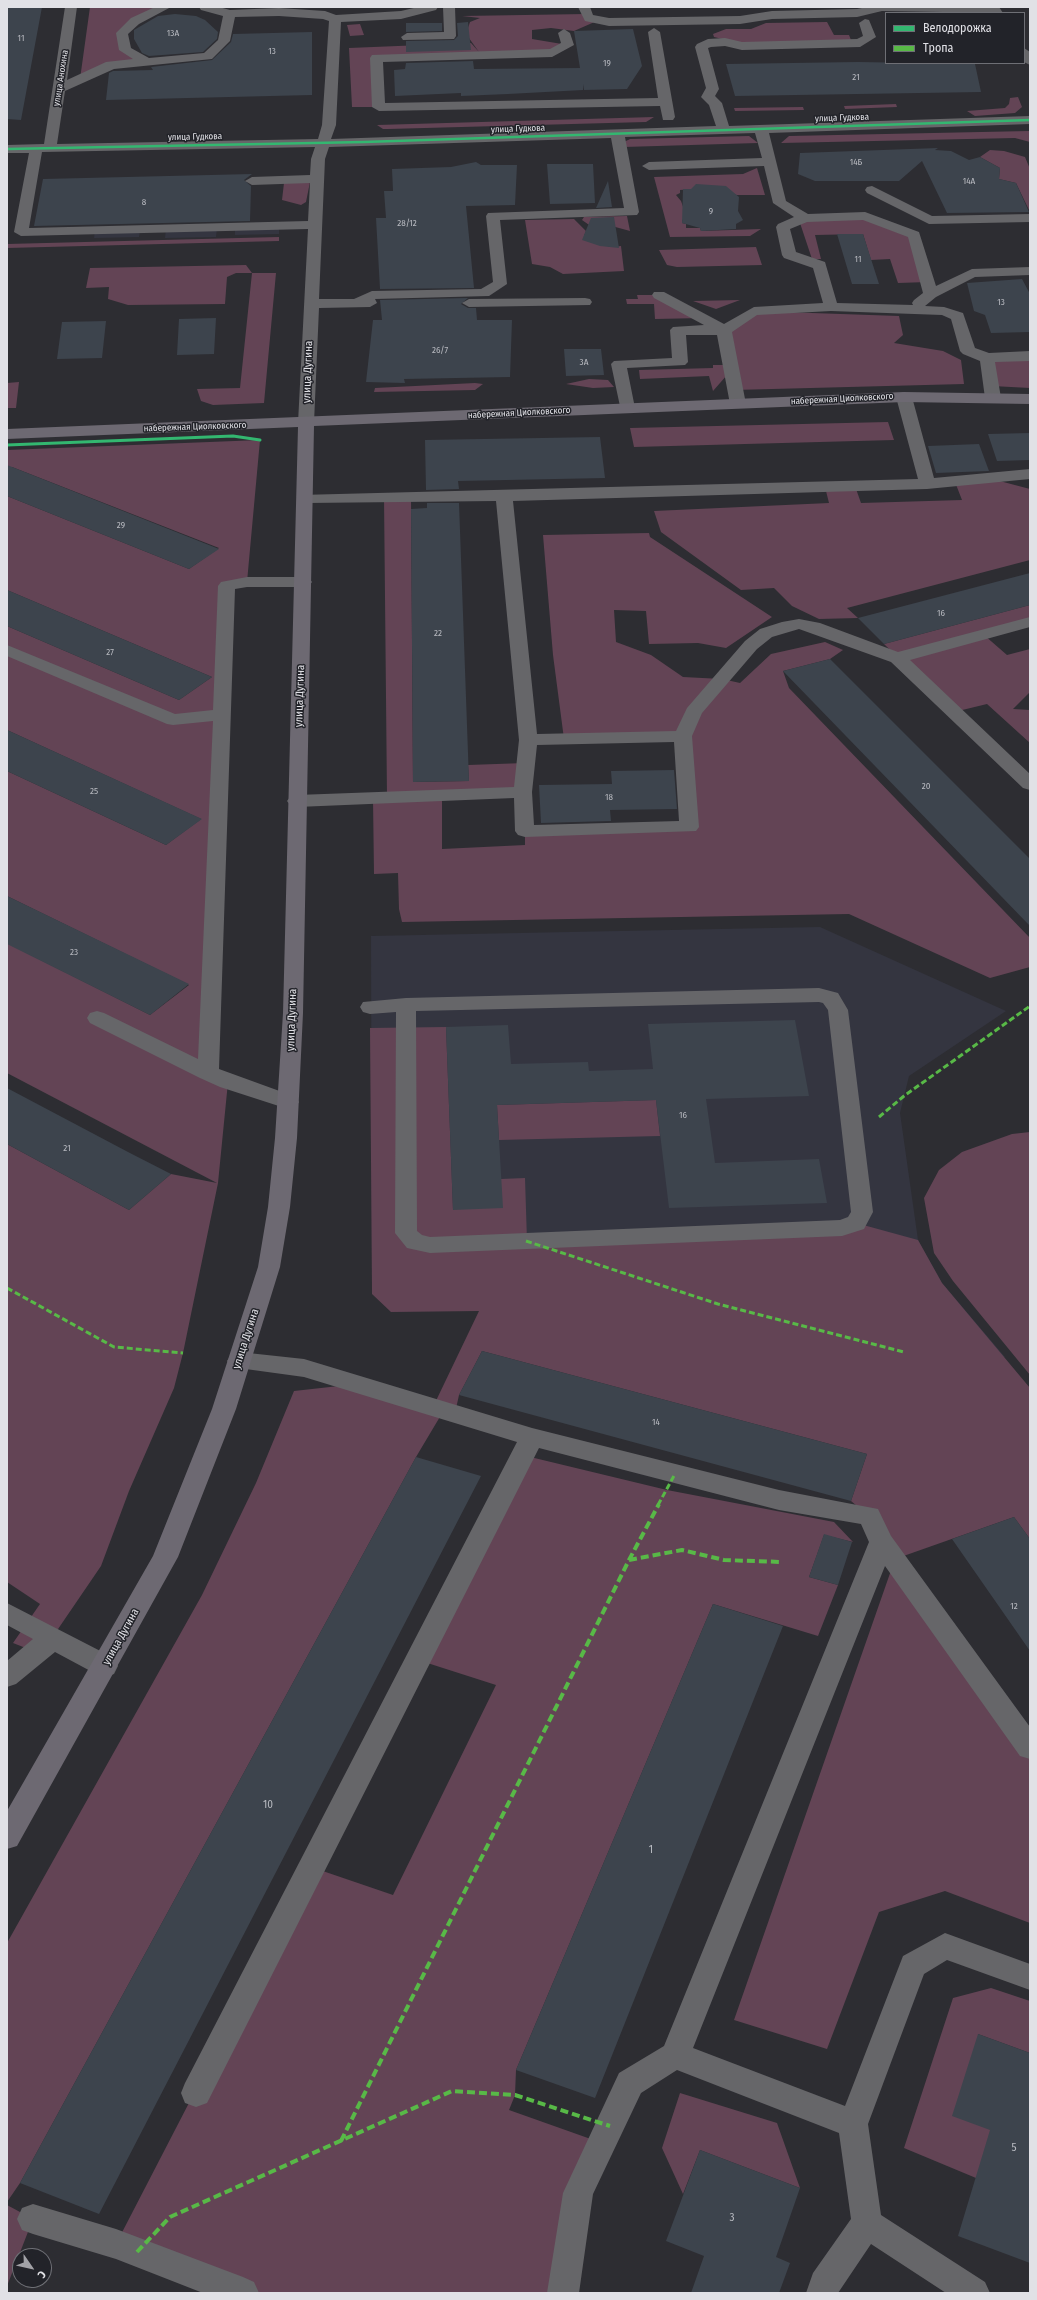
<!DOCTYPE html>
<meta charset="utf-8">
<style>
body{margin:0}
#map{position:relative;width:1037px;height:2300px;overflow:hidden;background:#2d2d32;font-family:"Fira Sans Condensed",sans-serif}
canvas{display:block}
.frame{position:absolute;inset:0;border:8px solid #e1e1e6;pointer-events:none}
.legend{position:absolute;left:885px;top:12px;width:140px;height:52px;box-sizing:border-box;background:#222329;border:1px solid #6e6f75;margin:0;padding:5px 7px;list-style:none;font-size:12px;color:#e1e1e6}
.legend li{display:flex;align-items:center;gap:8px;height:20px}
.legend b{width:20px;border:1px solid #6e6f75}
.north{position:absolute;left:12px;top:2248px;width:40px;height:40px;box-sizing:border-box;background:#222329;border:1px solid #6e6f75;border-radius:50%;rotate:124deg;font-size:11px;font-weight:700;line-height:16px;text-align:center;color:#e1e1e6}
.north::after{content:'';display:block;margin:auto;width:14px;height:18px;background:#a2a2a7;clip-path:polygon(50% 0,100% 100%,50% 72%,0 100%)}
</style>
<div id="map">
<canvas width="1037" height="2300"></canvas>
<div class="frame"></div>
<ul class="legend">
<li><b style="height:5px;background:#33b770"></b>Велодорожка</li>
<li><b style="height:5px;background:#58b947"></b>Тропа</li>
</ul>
<div class="north">С</div>
</div>
<script>
const ctx = document.querySelector('canvas').getContext('2d');
ctx.lineJoin = 'round';
function fillPath(path, color) {
  ctx.fillStyle = color;
  ctx.fill(path, 'evenodd');
}
function poly(rows) {
  const path = new Path2D();
  for (const r of rows) {
    path.moveTo(r[0], r[1]);
    for (let i = 2; i < r.length; i += 2) path.lineTo(r[i], r[i + 1]);
  }
  return path;
}
function trace(path, color, width, dash) {
  ctx.strokeStyle = color;
  ctx.lineWidth = width;
  ctx.lineCap = dash ? 'butt' : 'round';
  ctx.setLineDash(dash || []);
  ctx.stroke(path);
}
function drawText(font, color, halo, rows, align = 'center') {
  ctx.font = font + ' "Fira Sans Condensed",sans-serif';
  ctx.lineWidth = 3;
  ctx.setLineDash([]);
  ctx.textBaseline = 'middle';
  ctx.strokeStyle = halo;
  ctx.fillStyle = color;
  for (const [text, x, y, turn = 0] of rows) {
    ctx.save();
    ctx.translate(x, y);
    ctx.rotate((+turn || 0) * Math.PI / 180);
    ctx.textAlign = isNaN(turn) ? turn : align;
    if (halo) ctx.strokeText(text, 0, 0);
    ctx.fillText(text, 0, 0);
    ctx.restore();
  }
}
const built = poly([
 [279,226,279,234,235,235,235,227],
 [217,228,216,237,165,238,166,229],
 [140,230,139,237,94,238,95,231],
 [820,927,1006,1011,909,1076,900,1113,918,1240,942,1283,1005,1357,543,1293,372,1294,371,936]
]);
const green = poly([
 [90,7,165,7,122,33,125,50,143,60,111,65,80,79],
 [586,14,599,20,574,31,551,28,532,30,532,39,568,45,552,53,376,58,379,107,352,107,349,48,471,43,479,52,466,34,470,22,480,18,462,16],
 [827,22,834,35,849,35,851,40,747,45,714,37,713,34,726,29,751,29,766,23],
 [360,24,364,35,350,36,347,25],
 [1018,97,1022,107,1015,113,975,116,967,111,1005,108,1009,104,1010,98],
 [896,104,897,107,845,109,844,106],
 [803,107,804,110,735,111,734,108],
 [654,117,646,122,388,129,383,129,377,125],
 [1029,131,1030,142,1015,138,781,143,789,136],
 [749,136,758,143,624,147,624,142,630,139],
 [990,150,1004,151,1025,157,1030,169,1030,212,1016,183,999,179,1000,168,980,157],
 [757,168,765,195,737,195,694,189,680,190,680,193,676,195,681,201,687,218,682,220,682,223,686,224,686,228,700,228,701,231,761,229,750,236,670,237,654,177,743,174],
 [310,182,306,202,301,205,282,200,284,183],
 [627,216,630,231,608,225,592,227,582,220,584,217],
 [865,216,914,235,928,282,898,283,890,259,871,260,863,234,815,235,821,259,812,259,799,220],
 [574,219,586,231,584,236,586,240,611,247,621,246,624,271,563,274,550,267,532,264,525,220],
 [279,237,279,241,7,248,7,244],
 [756,247,762,265,677,267,667,265,659,250],
 [246,265,252,273,276,273,264,403,213,405,201,401,197,389,240,388,252,273,236,273,227,277,225,304,128,305,108,299,109,287,86,288,90,268],
 [637,295,659,295,703,318,655,319,654,304,627,304,626,299,638,299],
 [740,300,716,309,693,301],
 [754,311,899,316,903,335,894,343,943,351,961,360,964,384,734,390,724,330],
 [1030,356,1030,388,992,386,987,358],
 [713,365,724,365,727,375,713,391,709,376,640,379,639,370,713,368],
 [589,379,608,380,614,387,593,388,566,384],
 [19,382,16,408,7,408,7,383],
 [475,383,483,384,475,390,374,392,375,388],
 [888,422,894,440,634,447,630,428],
 [260,440,247,582,227,586,208,1073,228,1082,218,1183,183,1353,174,1388,129,1491,101,1566,41,1654,13,1643,40,1604,7,1582,7,1144,129,1210,171,1174,217,1183,7,1073,7,943,150,1015,189,985,7,896,7,771,166,845,201,819,7,730,7,626,179,700,212,677,7,590,7,496,189,569,219,548,12,467,7,470,7,450],
 [992,479,1030,489,1030,560,847,608,858,618,819,619,792,606,774,588,741,590,661,532,654,511,829,503,825,487,855,486,861,503,962,500,955,482],
 [384,497,411,497,413,782,469,781,468,765,525,763,523,792,442,796,442,849,525,845,525,831,689,827,683,736,564,739,553,655,543,535,649,533,650,537,772,617,726,648,698,643,649,644,646,611,614,610,616,642,651,655,683,677,722,679,740,683,771,654,825,642,843,650,830,659,783,671,789,688,1030,938,1030,967,990,978,849,914,402,922,399,909,398,873,374,874,373,799,387,798],
 [1030,605,1030,622,984,635,1007,655,1030,649,1030,692,1013,709,1030,710,1030,743,987,704,954,712,884,644],
 [446,1027,453,1210,501,1179,525,1178,527,1241,856,1223,918,1240,942,1283,1030,1388,1030,1539,1014,1517,895,1559,1030,1748,1030,1923,945,1891,879,1912,827,2049,734,2020,895,1559,869,1516,851,1501,867,1454,482,1351,459,1395,455,1413,444,1410,416,1457,20,2183,7,2202,7,1943,202,1595,256,1483,294,1391,357,1384,433,1407,479,1311,391,1312,372,1294,370,1028],
 [656,1100,660,1136,499,1140,497,1105],
 [1030,1132,1030,1375,953,1281,934,1253,924,1198,939,1170,962,1152,1012,1134],
 [522,1455,667,1490,834,1522,853,1542,824,1535,809,1577,838,1585,818,1636,713,1604,516,2070,515,2095,509,2110,602,2143,563,2293,243,2293,116,2244,311,1867,393,1895,496,1685,418,1660],
 [991,1988,1030,2001,1030,2053,978,2034,1001,2134,976,2178,904,2148,953,1998],
 [680,2093,777,2123,800,2188,700,2150,683,2194,662,2148],
 [7,2205,33,2219,7,2286]
]);
const building = poly([
 [7,7,42,7,21,120,7,119],
 [175,14,196,16,205,20,218,32,217,39,203,52,149,56,142,53,134,39,134,30,158,16],
 [468,22,471,50,406,52,406,41,454,40,458,36,457,23],
 [406,23,442,23,442,31,406,32],
 [633,29,642,66,627,89,584,90,583,84,583,90,508,94,461,96,461,93,395,96,394,70,405,69,406,63,473,61,474,69,580,68,574,31],
 [312,32,312,95,106,100,109,73,113,71,153,70,151,67,212,60,231,42,233,34],
 [858,62,975,64,981,92,735,96,726,64],
 [938,148,935,150,951,151,969,160,980,157,1000,168,999,179,1016,183,1029,212,947,213,922,161,899,181,815,181,798,174,800,153],
 [476,162,481,165,517,165,515,205,466,206,474,288,380,289,376,218,386,218,384,191,393,191,392,169,451,167],
 [547,164,593,164,595,203,550,204],
 [252,174,244,180,251,186,250,221,34,226,43,179],
 [608,181,612,207,596,208],
 [696,184,726,186,739,197,738,211,743,220,736,224,736,229,701,231,700,228,682,223,683,189,691,189],
 [614,217,619,248,600,246,582,240,591,218],
 [837,234,863,234,879,284,852,284],
 [1022,279,1030,294,1030,332,991,333,985,315,974,311,967,283],
 [468,298,461,304,468,308,476,308,477,320,512,320,510,377,404,379,405,383,366,382,373,320,382,320,380,300],
 [216,318,214,354,177,355,179,319],
 [106,321,102,358,57,359,62,322],
 [564,349,601,349,604,375,566,376],
 [1030,433,1030,460,997,461,988,434],
 [600,437,605,478,458,481,459,489,426,490,425,440],
 [979,444,989,471,936,473,928,446],
 [7,465,219,549,189,569,7,496],
 [427,503,459,503,469,781,413,782,411,509,427,508],
 [1030,573,1030,605,884,644,858,618],
 [7,590,212,677,179,700,7,626],
 [830,659,1030,859,1030,926,783,671],
 [7,730,202,819,166,845,7,771],
 [674,770,677,809,610,810,611,821,541,823,539,785,612,784,611,771],
 [7,896,189,984,150,1015,7,944],
 [795,1020,809,1096,706,1099,715,1163,819,1159,827,1203,669,1208,656,1100,497,1105,503,1208,453,1210,446,1027,508,1025,511,1064,588,1062,589,1071,653,1069,648,1024],
 [7,1088,128,1152,171,1174,129,1210,7,1144],
 [482,1351,867,1454,851,1501,459,1395],
 [416,1457,481,1476,99,2214,20,2183],
 [1014,1517,1030,1539,1030,1651,952,1539],
 [824,1534,852,1542,838,1585,809,1577],
 [713,1604,783,1626,595,2098,516,2070],
 [978,2034,1030,2053,1030,2263,958,2236,990,2130,952,2116],
 [700,2150,800,2188,776,2257,790,2263,779,2293,691,2293,704,2256,666,2241]
]);
const minor = poly([
 [65,7,77,7,67,80,106,62,133,59,119,50,116,33,131,18,155,7,171,7,139,24,128,34,131,48,149,58,204,53,218,40,223,16,201,10,199,7,219,7,230,10,279,8,325,11,336,15,401,11,418,7,438,7,436,10,401,19,341,22,336,125,331,139,716,126,709,105,701,97,706,88,695,47,697,44,708,39,725,38,742,42,857,39,863,36,859,23,865,19,869,20,876,37,860,47,742,50,725,46,711,47,708,48,719,89,715,96,722,103,729,126,1030,116,1030,124,769,133,786,201,808,214,865,212,919,232,936,286,972,269,1030,267,1030,275,975,277,936,297,925,306,944,307,963,313,975,348,989,353,1030,351,1030,361,995,362,1001,398,999,401,993,403,987,401,985,398,980,361,963,354,960,351,951,319,942,315,831,311,757,315,732,332,746,404,744,407,732,407,730,404,717,335,686,335,688,362,685,365,627,368,635,408,633,411,621,411,611,364,614,361,672,358,670,330,673,327,704,325,654,298,652,295,654,292,664,292,724,324,754,307,823,303,813,268,784,258,782,255,776,227,778,224,794,217,773,203,764,166,649,170,642,166,649,162,762,158,755,133,625,137,639,212,637,215,500,220,507,284,489,296,375,299,377,303,370,307,319,308,314,423,312,426,306,428,300,426,298,423,308,229,21,236,14,232,29,153,7,153,7,145,44,144,65,7],
 [279,16,323,19,329,21,322,125,318,139,57,144,65,91,114,69,212,59,230,41,235,17,279,16],
 [611,138,624,208,488,213,486,216,493,282,481,289,372,291,354,299,319,299,325,159,329,147,611,138],
 [315,147,311,159,310,175,252,177,245,181,252,185,310,183,308,221,29,228,42,152,315,147],
 [863,220,908,237,923,293,914,300,912,303,913,305,837,303,825,262,796,252,790,229,807,222,863,220],
 [443,7,455,7,456,36,454,39,403,40,401,37,407,33,444,32,443,7],
 [578,7,590,7,593,15,609,18,740,16,772,11,857,9,867,7,999,7,1003,13,882,11,857,17,772,19,740,24,609,26,585,21,578,7],
 [654,28,660,32,675,117,673,120,663,120,660,106,379,111,372,107,370,58,372,55,550,49,561,43,558,33,564,29,570,33,574,45,552,57,383,62,385,103,658,98,648,32,654,28],
 [1024,48,1030,52,1030,65,1024,62,1024,48],
 [872,186,932,216,1030,214,1030,222,929,224,867,193,865,190,867,187,872,186],
 [585,298,590,299,592,302,590,305,469,307,462,303,469,299,585,298],
 [904,392,910,394,912,397,934,478,1030,469,1030,479,927,489,513,501,537,734,676,731,687,708,745,641,760,629,782,622,799,619,820,623,898,652,1030,617,1030,627,910,660,1030,774,1030,790,1023,788,891,662,799,629,772,637,757,649,702,713,692,736,699,827,696,831,525,837,518,835,515,831,514,798,297,807,290,805,287,801,290,797,297,795,514,787,519,740,496,501,306,503,300,501,298,498,300,495,918,479,896,397,898,394,904,392],
 [674,742,679,821,534,825,532,792,537,745,674,742],
 [247,577,303,577,309,578,312,582,309,586,303,587,247,587,235,589,219,1069,296,1097,299,1102,296,1107,288,1109,220,1087,200,1078,90,1023,87,1018,90,1013,97,1011,104,1013,198,1059,213,721,173,725,167,724,7,656,7,645,175,714,213,710,218,586,221,582,247,577],
 [819,988,838,993,848,1010,873,1212,864,1229,842,1236,430,1253,407,1248,395,1233,396,1012,370,1014,363,1012,360,1007,363,1002,406,998,819,988],
 [819,1002,823,1003,828,1010,851,1212,848,1217,840,1220,430,1237,422,1235,417,1231,416,1011,819,1002],
 [239,1352,304,1359,532,1428,779,1490,878,1509,891,1536,1030,1727,1030,1759,1020,1756,885,1566,693,2048,845,2106,903,1956,945,1933,1030,1964,1030,1990,947,1960,924,1974,868,2124,881,2215,985,2282,990,2293,946,2293,871,2244,838,2293,806,2293,813,2273,851,2219,839,2133,677,2070,641,2093,593,2194,579,2293,547,2293,563,2193,619,2073,664,2046,869,1542,861,1524,779,1510,539,1448,207,2103,196,2107,185,2103,181,2093,185,2083,517,1442,304,1377,231,1367,227,1361,231,1355,239,1352],
 [7,1603,114,1658,118,1666,114,1674,105,1677,96,1674,55,1652,16,1684,7,1687,7,1661,33,1639,7,1625,7,1603],
 [33,2204,116,2229,243,2277,254,2282,259,2293,203,2293,116,2259,33,2234,22,2230,17,2219,22,2208,33,2204]
]);
const major = poly([
 [904,392,1030,394,1030,404,904,402,314,426,303,1013,297,1138,290,1207,280,1267,236,1409,178,1557,17,1846,7,1849,7,1811,153,1556,212,1409,258,1267,268,1207,275,1138,283,1013,298,427,7,439,7,429,904,392]
]);
const quietFar1 = poly([
 [879,1117,904,1096,1030,1006],
 [526,1241,718,1304,904,1352],
 [7,1288,114,1347,183,1353],
 [658,1505,675,1474]
]);
const quiet = poly([
 [629,1560,682,1550,724,1560,782,1562],
 [341,2141,629,1560,659,1504],
 [137,2252,170,2217,452,2091,515,2095,610,2126]
]);
const cyclewayFar1 = poly([
 [7,149,364,142,1030,120]
]);
const cycleway = poly([
 [7,445,233,436,260,440]
]);
const numberNames = [
 ["13А",173,33],
 ["11",21,38],
 ["13",272,51],
 ["19",607,63],
 ["21",856,77],
 ["14Б",856,162],
 ["14А",969,181],
 ["8",144,202],
 ["9",711,211],
 ["28/12",407,223],
 ["11",858,259],
 ["13",1001,302],
 ["26/7",440,350],
 ["3А",584,362],
 ["29",121,525],
 ["16",941,613],
 ["22",438,633],
 ["27",110,652],
 ["20",926,786],
 ["25",94,791],
 ["18",609,797],
 ["23",74,952],
 ["16",683,1115],
 ["21",67,1148],
 ["14",656,1422],
 ["12",1014,1606]
];
const farStreetnames = [
 ["улица Анохина",61,78,-81],
 ["улица Гудкова",842,118,-2],
 ["улица Гудкова",518,129,-2],
 ["улица Гудкова",195,137,-1],
 ["набережная Циолковского",842,399,-3],
 ["набережная Циолковского",519,413,-3],
 ["набережная Циолковского",195,427,-2]
];
const streetNames = [
 ["улица Дугина",308,372,-88],
 ["улица Дугина",300,696,-88],
 ["улица Дугина",292,1020,-88],
 ["улица Дугина",246,1339,-72],
 ["улица Дугина",121,1637,-61]
];
const nearNumbernames = [
 ["10",268,1805],
 ["1",651,1850],
 ["5",1014,2148],
 ["3",732,2218]
];
fillPath(built, '#343540');
fillPath(green, '#634455');
fillPath(building, '#3d444d');
fillPath(minor, '#666669');
fillPath(major, '#6d6972');
trace(quietFar1, '#58b947', 3, [6, 3]);
trace(quiet, '#58b947', 4, [8, 4]);
trace(cyclewayFar1, '#33b770', 2.5);
trace(cycleway, '#33b770', 3);
drawText('9px', '#b8bac0', null, numberNames);
drawText('9px', '#e1e1e6', '#222329', farStreetnames);
drawText('11px', '#e1e1e6', '#222329', streetNames);
drawText('11px', '#b8bac0', null, nearNumbernames);
</script>
